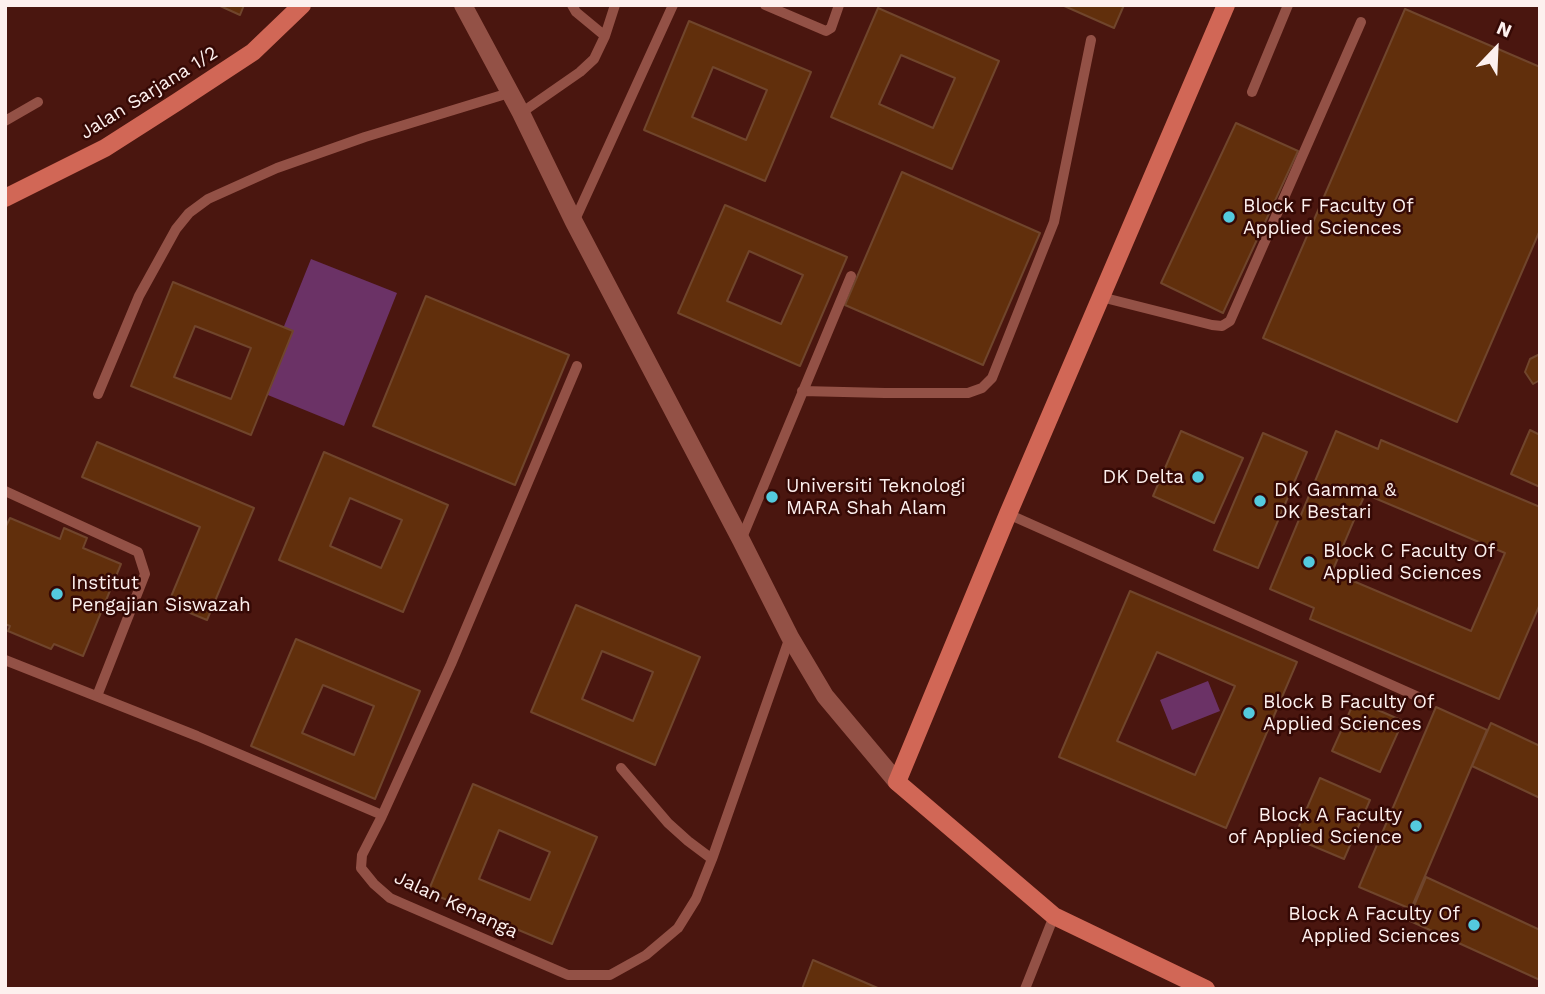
<!DOCTYPE html>
<style>
body{margin:0}
#map{position:relative;width:1545px;height:994px;overflow:hidden;background:#40140e;font-family:"Work Sans",sans-serif}
canvas{display:block}
.frame{position:absolute;inset:0;border:7px solid #fdf0ee;pointer-events:none}
.north{position:absolute;left:1461px;top:14px;width:70px;height:70px;-webkit-text-stroke:5px #350905;paint-order:stroke;rotate:23deg;font-size:19px;font-weight:700;line-height:28px;text-align:center;color:#fdf0ee}
.north::after{content:'';display:block;margin:auto;width:24px;height:32px;background:#fdf0ee;clip-path:polygon(50% 0,100% 100%,50% 72%,0 100%)}
</style>
<div id="map">
<canvas width="1545" height="994"></canvas>
<div class="frame"></div>
<div class="north">N</div>
</div>
<script>
const ctx = document.querySelector('canvas').getContext('2d');
ctx.lineJoin = 'round';
function fillPath(path, color) {
  ctx.fillStyle = color;
  ctx.fill(path, 'evenodd');
}
function poly(rows) {
  const path = new Path2D();
  for (const r of rows) {
    path.moveTo(r[0], r[1]);
    for (let i = 2; i < r.length; i += 2) path.lineTo(r[i], r[i + 1]);
  }
  return path;
}
function trace(path, color, width, dash) {
  ctx.strokeStyle = color;
  ctx.lineWidth = width;
  ctx.lineCap = dash ? 'butt' : 'round';
  ctx.setLineDash(dash || []);
  ctx.stroke(path);
}
function drawText(font, color, halo, rows, align = 'center') {
  ctx.font = font + ' "Work Sans",sans-serif';
  ctx.lineWidth = 5;
  ctx.setLineDash([]);
  ctx.textBaseline = 'middle';
  ctx.strokeStyle = halo;
  ctx.fillStyle = color;
  for (const [text, x, y, turn = 0] of rows) {
    ctx.save();
    ctx.translate(x, y);
    ctx.rotate((+turn || 0) * Math.PI / 180);
    ctx.textAlign = isNaN(turn) ? turn : align;
    if (halo) ctx.strokeText(text, 0, 0);
    ctx.fillText(text, 0, 0);
    ctx.restore();
  }
}
const built = poly([
 [5,5,1540,5,1540,989,5,989]
]);
const green = poly([
 [311,259,397,293,344,426,258,391],
 [1208,681,1220,711,1172,730,1160,700]
]);
const building = poly([
 [218,5,244,5,240,15,218,5],
 [1062,5,1124,5,1114,28,1062,5],
 [878,8,999,61,952,169,831,117,878,8],
 [901,55,955,78,933,128,879,104,901,55],
 [1405,9,1540,67,1540,230,1457,422,1263,338,1405,9],
 [689,21,811,72,765,181,644,130,689,21],
 [713,67,767,90,746,140,692,117,713,67],
 [1236,123,1298,151,1223,313,1161,283,1236,123],
 [902,172,1040,233,983,365,845,305,902,172],
 [725,205,847,257,800,366,678,313,725,205],
 [749,251,803,275,781,324,727,301,749,251],
 [173,282,293,331,251,435,131,386,173,282],
 [195,326,251,348,231,399,174,377,195,326],
 [426,296,569,355,515,485,373,426,426,296],
 [1540,354,1540,380,1533,384,1525,372,1530,359,1540,354],
 [1530,430,1540,435,1540,487,1511,474,1530,430],
 [1181,431,1243,458,1214,523,1153,496,1181,431],
 [1336,431,1378,449,1381,440,1540,507,1540,604,1499,699,1310,619,1314,608,1270,589,1336,431],
 [1365,494,1505,553,1471,631,1332,572,1365,494],
 [1263,433,1307,452,1258,568,1214,550,1263,433],
 [97,442,254,508,207,620,168,604,200,527,82,477,97,442],
 [324,452,448,505,403,612,279,560,324,452],
 [350,498,402,520,381,568,330,546,350,498],
 [10,518,60,539,64,528,87,538,83,548,121,564,83,656,54,644,51,649,8,631,10,626,5,624,5,528,10,518],
 [1130,591,1297,662,1226,828,1059,757,1130,591],
 [1157,652,1235,686,1195,775,1117,741,1157,652],
 [576,605,700,657,655,765,531,712,576,605],
 [602,651,653,672,633,721,582,699,602,651],
 [296,639,420,691,375,799,251,746,296,639],
 [323,685,374,706,354,755,302,733,323,685],
 [1355,700,1403,721,1380,772,1332,751,1355,700],
 [1436,707,1487,730,1411,909,1359,887,1436,707],
 [1491,723,1540,746,1540,798,1472,766,1491,723],
 [1320,778,1370,800,1344,859,1294,838,1320,778],
 [473,784,597,837,552,944,428,892,473,784],
 [499,830,550,852,530,900,479,879,499,830],
 [1426,877,1540,930,1540,980,1408,920,1426,877],
 [813,960,880,989,802,989,813,960]
]);
const lane = poly([
 [572,5,576,12,605,36],
 [765,5,826,31,831,28,839,5],
 [1252,92,1288,5],
 [521,113,580,72,594,59,605,36,615,5],
 [5,121,38,102],
 [574,222,673,5],
 [1101,297,1212,325,1222,326,1230,321,1361,22],
 [577,366,451,664,381,818,362,855,361,868,374,884,390,898,406,905,568,975,610,975,646,955,678,928,696,899,712,859,790,637],
 [802,391,885,393,968,393,982,388,992,378,1054,222,1091,40],
 [98,394,139,296,176,229,189,213,208,199,277,168,365,137,509,93],
 [5,491,138,552,145,574,97,696],
 [1008,514,1423,699],
 [741,540,851,276],
 [5,660,197,736,382,815],
 [621,768,668,823,688,841,712,859],
 [1025,989,1054,916]
]);
const street = poly([
 [463,5,521,113,574,222,741,540,790,637,825,696,897,782]
]);
const secondary = poly([
 [5,198,105,148,177,102,253,52,302,5],
 [1206,989,1054,916,897,782,1008,514,1226,5]
]);
const markers = [
 [1229,217,7,"#54cade"],
 [1198,477,7,"#54cade"],
 [772,497,7,"#54cade"],
 [1260,501,7,"#54cade"],
 [1309,562,7,"#54cade"],
 [57,594,7,"#54cade"],
 [1249,713,7,"#54cade"],
 [1416,826,7,"#54cade"],
 [1474,925,7,"#54cade"]
];
const streetNames = [
 ["Jalan Sarjana 1/2",149,93,-32],
 ["Jalan Kenanga",456,905,25]
];
const poiNames = [
 ["Block F Faculty Of",1243,206],
 ["Applied Sciences",1243,228],
 ["DK Delta",1184,477,"right"],
 ["Universiti Teknologi",786,486],
 ["MARA Shah Alam",786,508],
 ["DK Gamma &",1274,490],
 ["DK Bestari",1274,512],
 ["Block C Faculty Of",1323,551],
 ["Applied Sciences",1323,573],
 ["Institut",71,583],
 ["Pengajian Siswazah",71,605],
 ["Block B Faculty Of",1263,702],
 ["Applied Sciences",1263,724],
 ["Block A Faculty",1402,815,"right"],
 ["of Applied Science",1402,837,"right"],
 ["Block A Faculty Of",1460,914,"right"],
 ["Applied Sciences",1460,936,"right"]
];
fillPath(built, '#4a160f');
fillPath(green, '#6b3266');
fillPath(building, '#612f0c');
trace(building, '#70452c', 2);
trace(lane, '#935146', 10);
trace(street, '#935146', 18);
trace(secondary, '#d16756', 18);
for (const [x, y, r, color] of markers) {
  const dot = new Path2D();
  dot.arc(x, y, r, 0, 2 * Math.PI);
  ctx.fillStyle = color;
  ctx.fill(dot);
  trace(dot, '#350905', 2.5);
}
drawText('19px', '#fdf0ee', '#350905', streetNames);
drawText('19px', '#fdf0ee', '#350905', poiNames, 'left');
</script>
